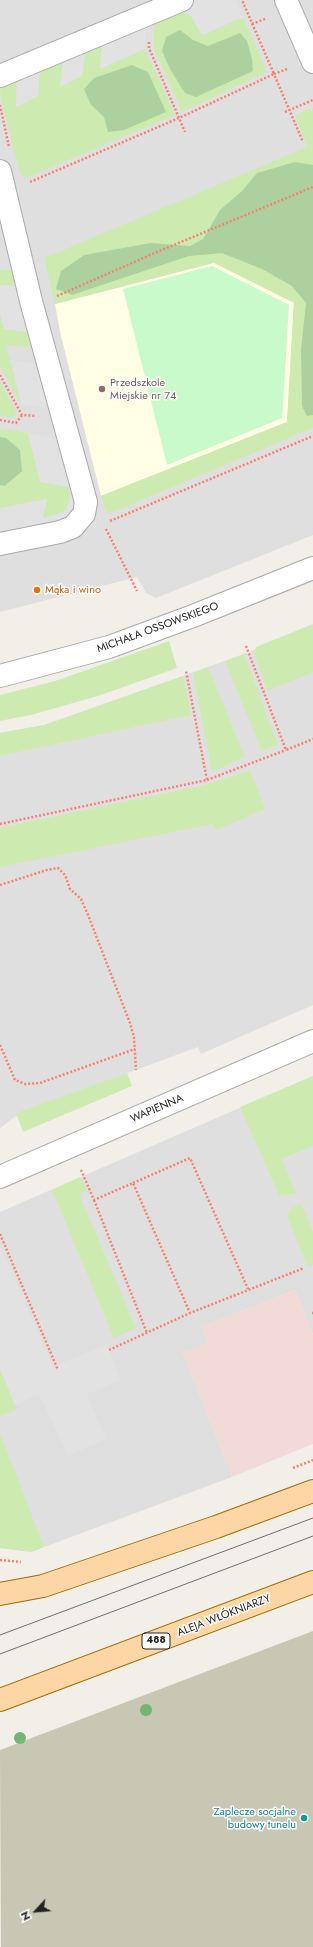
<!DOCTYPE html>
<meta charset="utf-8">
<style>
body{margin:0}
#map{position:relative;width:313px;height:1947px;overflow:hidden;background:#f2efe9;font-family:Jost,sans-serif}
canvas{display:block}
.north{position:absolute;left:16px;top:1891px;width:40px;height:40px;-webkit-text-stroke:3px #fff;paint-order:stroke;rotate:244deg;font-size:11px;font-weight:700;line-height:16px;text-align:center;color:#222}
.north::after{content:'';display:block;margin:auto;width:14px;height:18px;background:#222;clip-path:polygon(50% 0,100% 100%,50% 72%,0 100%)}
</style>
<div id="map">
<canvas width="313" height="1947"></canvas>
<div class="north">N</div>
</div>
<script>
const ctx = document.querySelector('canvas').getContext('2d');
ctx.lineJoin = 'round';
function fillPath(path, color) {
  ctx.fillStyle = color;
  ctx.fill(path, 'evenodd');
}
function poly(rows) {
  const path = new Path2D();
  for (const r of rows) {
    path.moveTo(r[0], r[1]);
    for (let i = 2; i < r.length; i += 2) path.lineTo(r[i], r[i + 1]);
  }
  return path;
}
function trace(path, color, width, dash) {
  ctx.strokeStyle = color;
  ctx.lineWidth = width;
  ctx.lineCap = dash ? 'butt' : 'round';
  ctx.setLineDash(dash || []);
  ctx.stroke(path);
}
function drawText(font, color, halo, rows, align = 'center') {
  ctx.font = font + ' Jost,sans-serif';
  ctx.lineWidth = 3;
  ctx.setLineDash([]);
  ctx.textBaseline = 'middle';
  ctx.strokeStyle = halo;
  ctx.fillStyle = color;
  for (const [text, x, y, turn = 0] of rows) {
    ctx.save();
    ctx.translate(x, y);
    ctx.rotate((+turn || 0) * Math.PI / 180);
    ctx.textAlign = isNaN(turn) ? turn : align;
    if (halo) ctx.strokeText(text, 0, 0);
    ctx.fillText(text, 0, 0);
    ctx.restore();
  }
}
const residential = poly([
 [0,0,313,0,313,535,156,598,146,593,137,577,0,612],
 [313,626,313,1005,201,1054,198,1047,20,1113,0,1128,0,733,44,725,65,718,244,654],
 [313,1076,313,1335,295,1290,201,1327,208,1343,183,1353,232,1477,31,1552,0,1548,0,1212]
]);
const commercial = poly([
 [295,1290,313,1335,313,1444,232,1477,183,1353,207,1343,201,1327]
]);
const education = poly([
 [214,262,294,302,287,422,101,496,61,336,55,304]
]);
const construction = poly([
 [313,1631,313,1947,1,1947,0,1750]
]);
const grass = poly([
 [179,10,191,16,202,35,243,17,267,72,182,112,154,49,154,21],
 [103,42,100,69,145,49,175,115,28,177,24,177,20,173,1,100,0,85,17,79,16,106,38,96,40,70],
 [313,108,313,428,111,513,106,512,101,496,287,422,294,303,214,263,55,304,44,258,307,147,295,115],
 [0,270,16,270,20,286,0,285],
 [0,314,4,329,33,333,36,348,6,345,21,404,0,366],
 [0,381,17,412,12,418,0,415],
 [0,428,28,433,40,482,69,487,70,500,66,509,61,513,42,518,47,499,0,508],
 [313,624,313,672,268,691,254,654,256,647],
 [169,641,177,668,98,696,31,715,0,721,0,695,55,681],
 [244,654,278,745,262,751,225,661],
 [208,667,245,757,212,772,193,673],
 [183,676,191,715,0,756,0,733,44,725],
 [250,770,265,809,216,830,213,824,0,867,0,828,209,784],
 [127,1073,132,1086,23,1132,16,1113],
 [313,1076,313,1146,282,1159,296,1193,281,1196,278,1193,240,1107],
 [80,1177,87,1190,79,1194,136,1328,114,1338,52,1190],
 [301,1203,313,1232,313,1265,311,1266,307,1264,288,1219,289,1210],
 [0,1369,18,1409,0,1416],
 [0,1433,44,1547,31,1552,0,1548]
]);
const forest = poly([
 [180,30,193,40,208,46,240,33,247,41,252,59,253,71,196,97,185,93,170,69,162,51,166,37],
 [132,65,148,72,166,112,124,130,108,132,104,117,91,105,84,89,94,78],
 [295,162,313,165,313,415,307,416,302,406,301,350,306,303,292,286,262,269,222,253,189,256,72,295,56,289,61,271,84,255,151,243,190,246,203,239,220,210,242,191,257,173],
 [0,437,6,438,20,450,22,471,5,486,0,485]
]);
const park = poly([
 [212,266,289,305,282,418,167,465,123,289]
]);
const parking = poly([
 [165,0,236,0,243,17,202,35,191,16,179,10,145,25,145,49,100,69,102,43,86,49,82,76,60,87,63,60,40,70,38,96,16,107,17,79],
 [0,170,9,171,97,527,1,551,0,508,47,499,43,518,61,513,66,509,70,500,70,490,69,487,40,482,28,433,58,439,53,409,21,404,11,360,39,364,33,333,4,329,0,314,0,285,20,286,5,231,0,230],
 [0,1244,53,1367,107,1344,121,1380,87,1394,106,1439,68,1456,39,1394,15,1405,0,1369]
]);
const path = poly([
 [252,24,265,19],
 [149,42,149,48,185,132],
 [287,69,274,74,303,142],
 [0,105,9,147],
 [285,112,313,100],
 [30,182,179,118,274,74,242,0],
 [57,296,157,252,313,187],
 [0,375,22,415,36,416],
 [0,420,16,423,22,415],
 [110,521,313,436],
 [106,529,137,591],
 [246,646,286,750,313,739],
 [207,780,286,750],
 [0,824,207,780,186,671],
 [0,885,47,870,58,868,65,875,70,889,81,899,88,915,130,1023,134,1037,136,1070],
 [0,1045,15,1080,25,1084,40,1083,135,1049],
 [81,1170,94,1200,133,1183,190,1313],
 [133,1183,190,1158,248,1289],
 [94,1200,147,1333],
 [0,1234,58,1370],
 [312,1313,313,1313],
 [109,1350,190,1313,304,1268],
 [293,1468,313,1460],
 [0,1560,21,1562]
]);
const minor = poly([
 [286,0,313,62],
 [0,76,182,0],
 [0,171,31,301,86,502,84,514,73,527,60,532,0,544],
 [0,676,109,647,193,616,313,568],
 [0,1177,313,1041]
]);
const major = poly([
 [0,1594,43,1586,216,1527,313,1491],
 [0,1700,313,1582]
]);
const tram = poly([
 [0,1635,313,1518],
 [0,1654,313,1536]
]);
const trees = [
 [146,1710],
 [20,1738]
];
const markers = [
 [102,389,4,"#8d6e63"],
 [37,590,4,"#e8710a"],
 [304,1818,4,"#0f9aa8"]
];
const shields = [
 [156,1641,28]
];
const shieldNames = [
 ["488",156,1641]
];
const educationNames = [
 ["Przedszkole",110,383],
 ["Miejskie nr 74",110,396]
];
const foodNames = [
 ["Mąka i wino",45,590]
];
const streetNames = [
 ["MICHAŁA OSSOWSKIEGO",158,628,-20],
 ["WAPIENNA",157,1109,-23],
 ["ALEJA WŁÓKNIARZY",224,1616,-21]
];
const cultureNames = [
 ["Zaplecze socjalne",296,1812],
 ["budowy tunelu",296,1825]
];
fillPath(residential, '#e0dfdf');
fillPath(commercial, '#f2dad9');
fillPath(education, '#ffffe5');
fillPath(construction, '#c7c7b4');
fillPath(grass, '#cdebb0');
fillPath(forest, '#add19e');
fillPath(park, '#c8facc');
fillPath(parking, '#e2e2e2');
trace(minor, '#a9a9a9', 24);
trace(major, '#a06b00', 24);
trace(path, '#fa8072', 2.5, [2, 2]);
trace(minor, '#fff', 22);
trace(major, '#fcd6a4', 22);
trace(tram, '#707070', 1);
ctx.fillStyle = '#74b475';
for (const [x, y] of trees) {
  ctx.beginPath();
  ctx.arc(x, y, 6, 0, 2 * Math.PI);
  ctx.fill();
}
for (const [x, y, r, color] of markers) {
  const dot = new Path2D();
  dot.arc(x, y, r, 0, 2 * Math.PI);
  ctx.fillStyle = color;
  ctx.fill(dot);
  trace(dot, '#fff', 1.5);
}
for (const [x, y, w] of shields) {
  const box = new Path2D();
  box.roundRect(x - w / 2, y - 8, w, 16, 3);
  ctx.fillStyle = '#fff';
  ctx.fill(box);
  trace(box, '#222', 1);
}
drawText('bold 10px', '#222', null, shieldNames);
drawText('11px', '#785e54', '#fff', educationNames, 'left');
drawText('11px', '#c56008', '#fff', foodNames, 'left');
drawText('11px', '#222', '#fff', streetNames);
drawText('11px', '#0d838f', '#fff', cultureNames, 'right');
</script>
